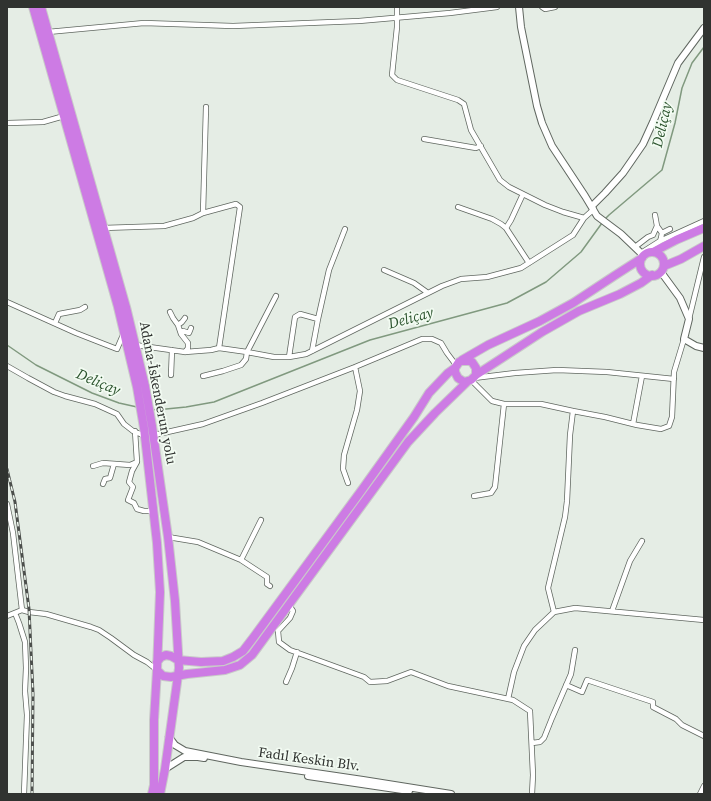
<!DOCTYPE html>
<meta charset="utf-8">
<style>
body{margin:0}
#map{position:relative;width:711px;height:801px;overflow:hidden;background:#e5ede5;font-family:"Source Serif 4",serif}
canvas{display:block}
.frame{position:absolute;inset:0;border:8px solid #303330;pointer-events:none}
</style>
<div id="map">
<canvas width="711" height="801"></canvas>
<div class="frame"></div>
</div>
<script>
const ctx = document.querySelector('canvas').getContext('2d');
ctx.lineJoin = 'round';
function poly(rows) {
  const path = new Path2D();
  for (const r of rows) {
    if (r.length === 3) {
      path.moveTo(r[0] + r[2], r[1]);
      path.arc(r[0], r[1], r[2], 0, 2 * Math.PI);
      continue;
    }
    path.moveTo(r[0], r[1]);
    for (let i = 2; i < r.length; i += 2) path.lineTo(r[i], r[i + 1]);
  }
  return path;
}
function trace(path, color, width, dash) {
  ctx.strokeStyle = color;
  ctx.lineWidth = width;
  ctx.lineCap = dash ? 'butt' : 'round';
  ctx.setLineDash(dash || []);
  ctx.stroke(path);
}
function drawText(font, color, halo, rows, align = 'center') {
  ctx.font = font + ' "Source Serif 4",serif';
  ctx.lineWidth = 3.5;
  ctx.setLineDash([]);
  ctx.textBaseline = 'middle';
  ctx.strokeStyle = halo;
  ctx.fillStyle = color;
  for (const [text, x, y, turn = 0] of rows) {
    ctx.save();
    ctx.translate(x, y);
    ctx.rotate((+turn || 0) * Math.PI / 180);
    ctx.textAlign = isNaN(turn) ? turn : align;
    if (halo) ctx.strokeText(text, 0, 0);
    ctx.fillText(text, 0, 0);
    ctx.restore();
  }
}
const stream = poly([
 [604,220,609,215,662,170,675,123,682,88,692,63,704,47],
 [7,345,36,365,92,393,119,403,137,407],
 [152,409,156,410,186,407,214,402,370,340,507,303,546,282,581,252,602,223]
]);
const street = poly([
 [397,7,397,27,392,75,397,80,458,100,464,104,471,130,500,180,509,187,545,205,563,212,584,218],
 [542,7,545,9,555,7],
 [48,32,144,23,233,26,359,21,450,13,497,7],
 [8,123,43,122,64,116],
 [424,139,476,148,481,146],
 [458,207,492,219,501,224,506,228,511,220,523,194],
 [203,213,206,107],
 [657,226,662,233,670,229],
 [103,228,164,226,193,218,203,213,236,204,240,207,219,348],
 [506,228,529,263],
 [660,241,704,221],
 [635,247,648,237,653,235,657,226,655,215],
 [641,253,660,241,661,238,662,233],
 [384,270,414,283,428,293],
 [7,302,76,333,99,342,117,349,123,335],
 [170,312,173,318,178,325,181,334,188,343,188,348,185,352],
 [689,319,704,257],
 [55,323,59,314,80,310,85,307],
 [178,325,182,322,185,318],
 [181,334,183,331,189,333,191,328],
 [135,345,185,352,211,350,219,348,247,352,274,357,289,357,306,354,442,286,461,279,487,277,521,268,573,235,584,218,594,209],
 [312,351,318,319,329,270,345,229],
 [289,357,295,317,300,314,318,319],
 [7,366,28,378,54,392,65,396,95,404,117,414,124,424,133,431,145,436],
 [171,375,172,350],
 [203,376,223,371,241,365,246,359,247,352,276,296],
 [474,378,515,373,557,370,607,372,674,379],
 [471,380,492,401,504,404,541,404,573,411,605,417,637,425,661,429,669,426,672,417,674,372,684,339],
 [633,424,642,376],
 [154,435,203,424,262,403,355,367,422,339,432,339,441,343,447,353,456,365],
 [137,462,132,471,129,482,133,487,128,500,134,503,137,509,144,511,153,511],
 [93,466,103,463,130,465,137,462,135,431],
 [348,483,343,469,344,455,357,410,360,391,355,367],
 [103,484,105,479,110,478,114,464],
 [474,496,491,493,495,487,504,404],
 [7,504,13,533,22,610],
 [168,537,198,542,241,560,261,520],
 [241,560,267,577,267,584,270,586],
 [289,605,293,611,290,618,278,631,279,642,290,650,364,677,370,682,387,681,411,672,448,686,513,700,530,711,533,775,532,794],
 [612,611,630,561,642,541],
 [554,612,548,588,565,517,567,501,570,435,573,411],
 [15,613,19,623,25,642,26,668,25,691,27,715,24,794],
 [7,616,22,610,29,612,46,614,91,627,99,630,111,638,134,655,147,662,157,670],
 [286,682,292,668,297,652],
 [566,685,582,692,587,680,653,702,653,707,676,719,682,725,704,736],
 [508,699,514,672,524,646,535,630,554,612,575,608,704,620],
 [532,743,540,742,544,738,552,718,571,674,575,650],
 [700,794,704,786]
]);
const secondary = poly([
 [519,7,521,27,537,106,542,123,552,146,585,196,597,216,621,234,644,256],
 [592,206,605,193,623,173,632,160,643,144,653,122,678,63,704,28],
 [661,272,680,298,689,319,684,339,696,346,704,348],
 [169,737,175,745,185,751,241,762,363,780,451,794],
 [165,769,184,757,198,757,204,758],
 [308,776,409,791]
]);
const highway = poly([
 [33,7,118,307,137,387,144,428,157,543,160,592,157,670,154,720,154,785,152,794],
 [41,7,126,307,145,386,152,426,168,537,175,601,179,668,165,769,160,794],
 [653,252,676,240,704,228],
 [652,264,12],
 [664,266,681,259,704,246],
 [462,360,488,345,540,321,573,303,614,276,642,258],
 [476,375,542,332,579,311,620,294,641,283,652,275],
 [157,662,161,657,166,655,171,656,178,660,201,662,223,661,233,657,243,651,253,638,361,491,414,417,429,393,448,373,455,368,459,362,462,361,469,361,472,362,476,368,476,375,471,380,464,382,458,378,455,372,455,368],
 [157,670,163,676,171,677,187,674,225,670,240,665,252,655,408,442,435,413,467,382]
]);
const rail = poly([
 [7,469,15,502,29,609,33,694,32,794]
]);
const streetNames = [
 ["Adana-İskenderun yolu",157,393,79],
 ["Fadıl Keskin Blv.",309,760,8]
];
const waterNames = [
 ["Deliçay",663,125,-77],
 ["Deliçay",411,319,-15],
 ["Deliçay",98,383,23]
];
trace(stream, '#80997f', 1.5);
trace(street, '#606760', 6);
trace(secondary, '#606760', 8);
trace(highway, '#c9cac9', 10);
trace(street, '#fff', 4.5);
trace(secondary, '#fff', 6);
trace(highway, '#cd7be4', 8);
trace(rail, '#4c4f4c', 3);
trace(rail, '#f2fbf2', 1.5, [4.5]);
drawText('14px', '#303330', '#f2fbf2', streetNames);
drawText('italic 15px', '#2c542e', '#f2fbf2', waterNames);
</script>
